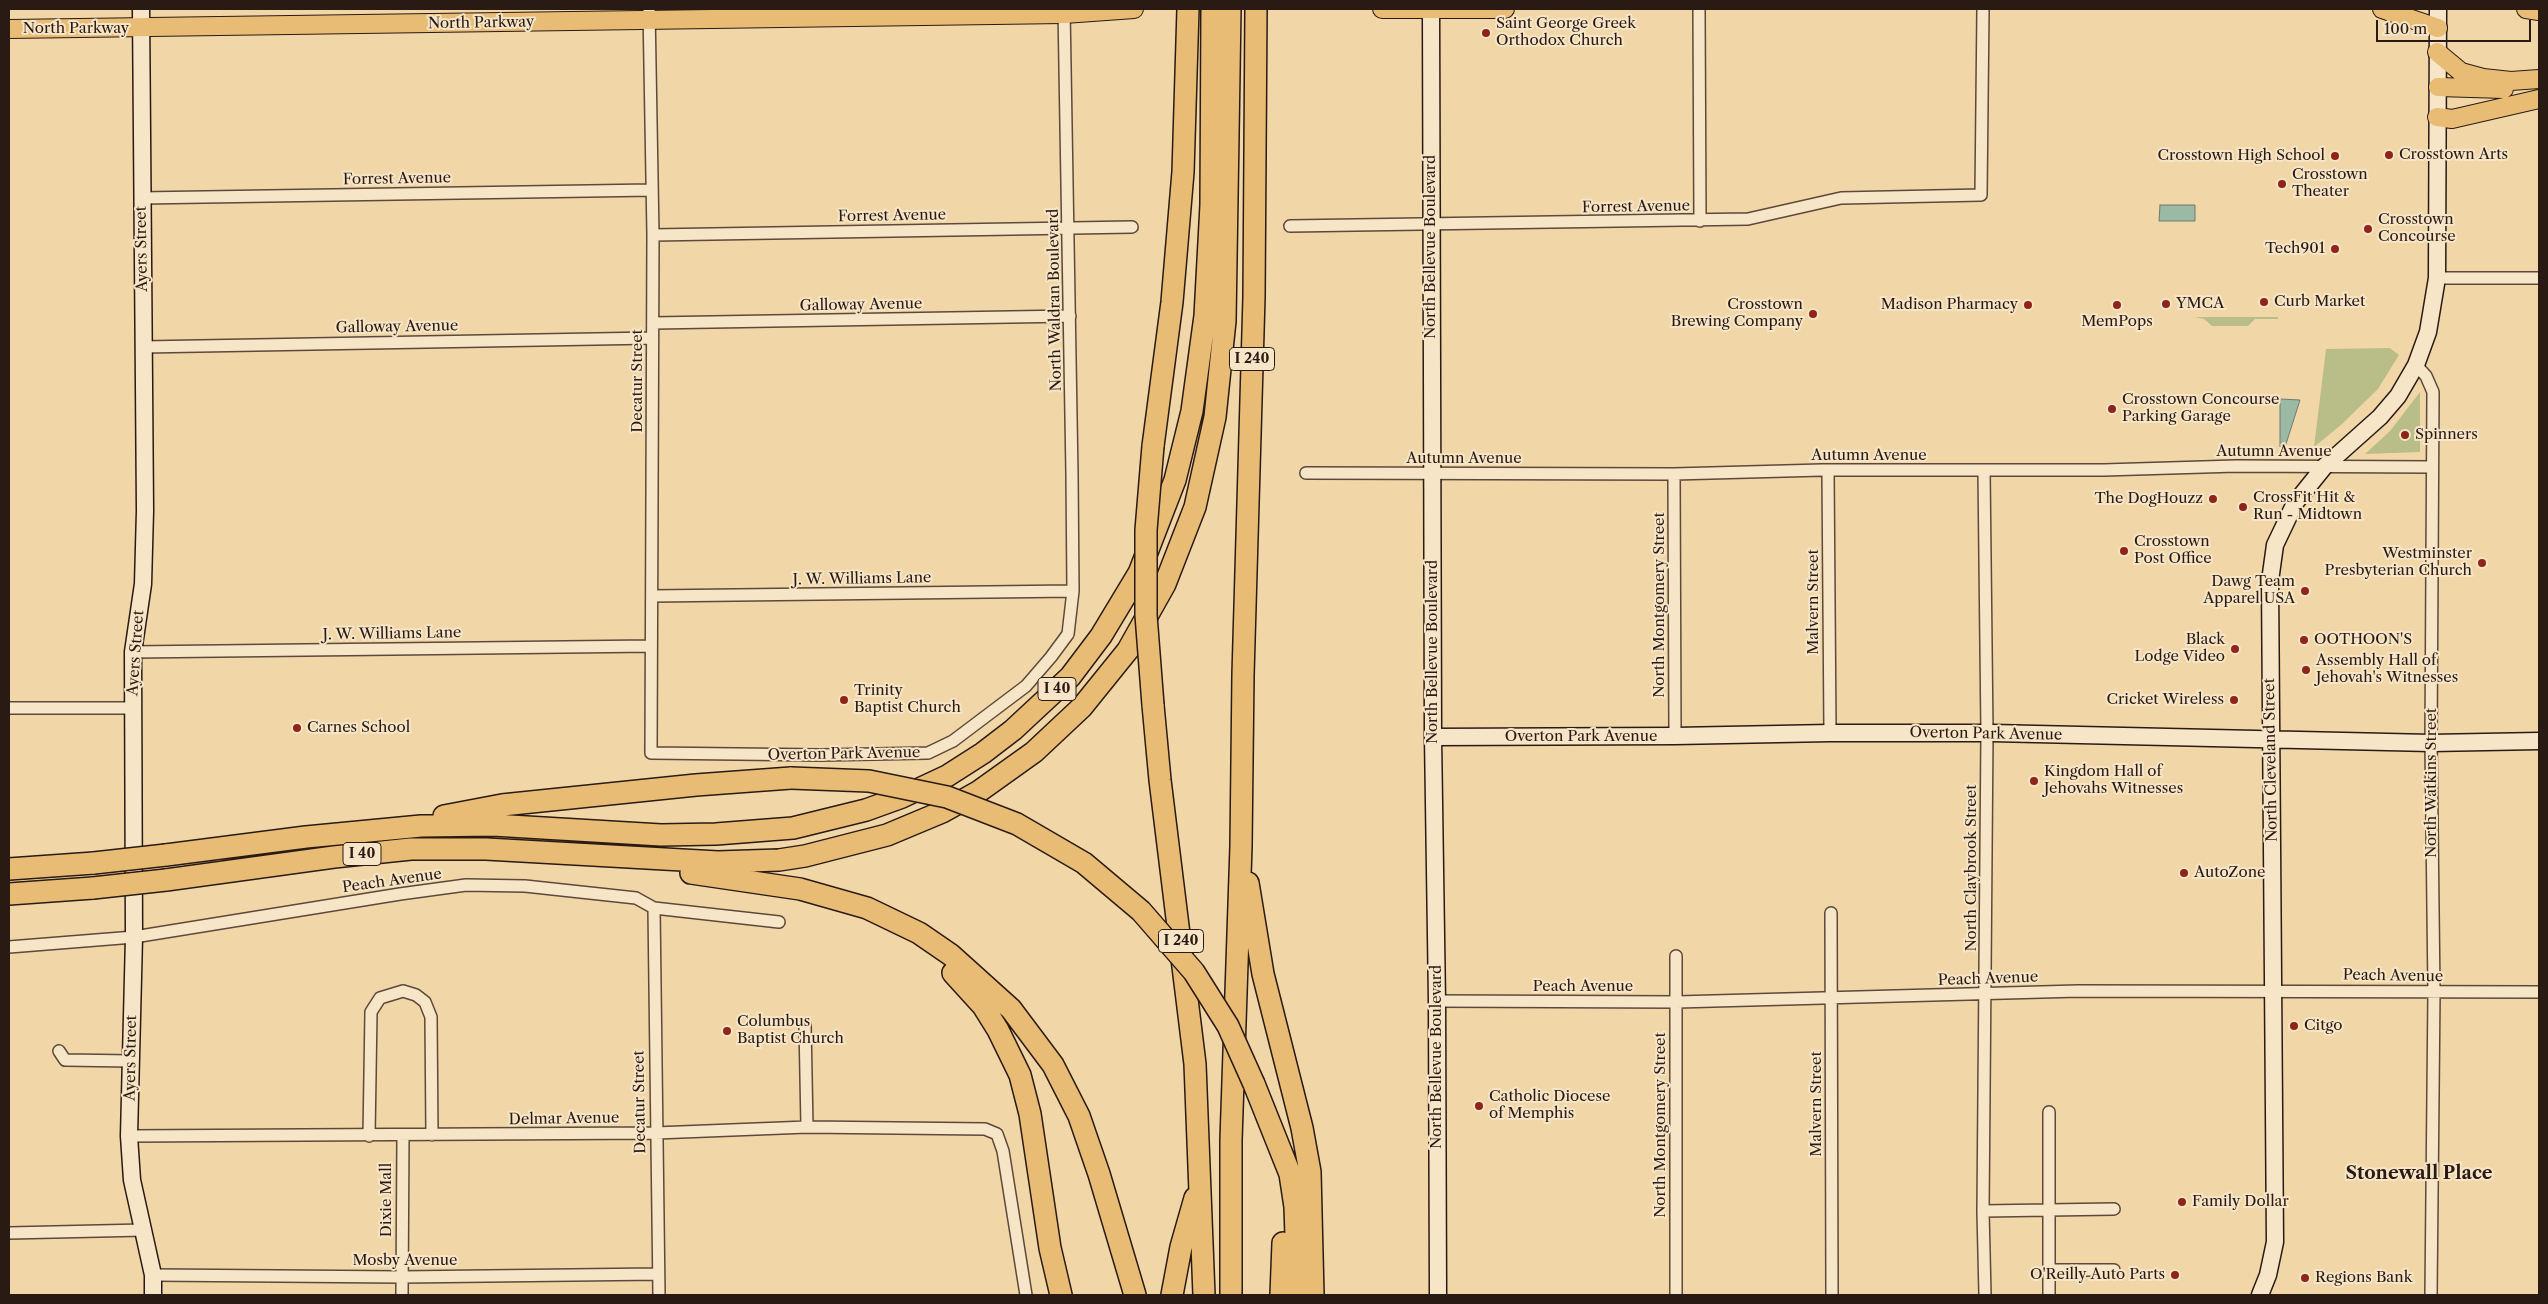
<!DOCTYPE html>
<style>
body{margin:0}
#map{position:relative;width:2548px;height:1304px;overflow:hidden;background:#f1d7a7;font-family:"Libre Caslon Text",serif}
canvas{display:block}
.frame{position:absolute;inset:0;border:10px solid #2a1a14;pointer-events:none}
.scale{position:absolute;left:2376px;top:20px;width:155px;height:22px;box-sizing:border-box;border:2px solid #2a1a14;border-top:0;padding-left:6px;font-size:15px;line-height:18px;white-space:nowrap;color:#2a1a14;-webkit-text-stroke:4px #f6e5c6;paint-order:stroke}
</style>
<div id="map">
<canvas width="2548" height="1304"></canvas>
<div class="frame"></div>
<div class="scale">100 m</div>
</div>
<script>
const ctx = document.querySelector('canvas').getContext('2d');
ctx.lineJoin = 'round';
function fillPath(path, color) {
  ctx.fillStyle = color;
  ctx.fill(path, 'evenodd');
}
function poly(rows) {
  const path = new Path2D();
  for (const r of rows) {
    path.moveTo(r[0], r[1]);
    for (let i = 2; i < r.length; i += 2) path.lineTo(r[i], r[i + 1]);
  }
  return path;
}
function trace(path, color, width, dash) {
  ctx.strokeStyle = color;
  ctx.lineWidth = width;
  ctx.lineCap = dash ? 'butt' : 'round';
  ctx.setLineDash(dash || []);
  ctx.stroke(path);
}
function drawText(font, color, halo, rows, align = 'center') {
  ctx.font = font + ' "Libre Caslon Text",serif';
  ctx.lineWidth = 4;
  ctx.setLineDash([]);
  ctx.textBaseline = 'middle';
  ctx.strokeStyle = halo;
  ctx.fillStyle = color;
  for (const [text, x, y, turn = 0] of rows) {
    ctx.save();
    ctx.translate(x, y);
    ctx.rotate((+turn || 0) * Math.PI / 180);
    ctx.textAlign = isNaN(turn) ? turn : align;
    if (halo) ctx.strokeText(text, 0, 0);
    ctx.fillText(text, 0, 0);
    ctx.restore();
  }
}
const green = poly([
 [2195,317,2278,317,2278,319,2255,319,2248,326,2212,326,2204,319],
 [2390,348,2399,355,2378,389,2341,425,2314,447,2326,349],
 [2420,392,2420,452,2365,454,2390,431]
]);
const water = poly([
 [2160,205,2195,205,2195,221,2159,221,2160,205],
 [2280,399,2300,400,2285,447,2280,447,2280,399]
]);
const street = poly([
 [649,9,653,235,651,753,821,755,928,753,953,741,1026,686,1051,657,1068,634,1073,591,1072,474,1064,9],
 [1699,9,1700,221],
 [141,198,652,190],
 [1290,226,1748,219,1841,198,1981,195,1983,9],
 [653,235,1132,227],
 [2437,278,2539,278],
 [653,323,1070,316],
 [143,347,652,338],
 [2416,365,2426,376,2433,392,2431,743,2434,992,2431,1295],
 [1828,471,1830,733],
 [1984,471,1987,733,1983,1211,1985,1295],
 [1306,473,1674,474,1822,470,2104,470,2236,466,2432,467],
 [1674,474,1675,736],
 [652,596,1073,591],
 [133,652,651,646],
 [9,708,133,708],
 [654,908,659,1295],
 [1831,913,1832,1295],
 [9,947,134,937,400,894,466,885,525,886,636,898,654,908,779,922],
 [1676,956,1676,1295],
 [1437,1001,1677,1002,2078,991,2539,992],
 [805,1025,807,1127],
 [59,1051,65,1060,131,1061],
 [2049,1112,2049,1295],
 [129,1136,656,1133,807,1127,985,1129,997,1134,1003,1151,1026,1295],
 [369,1136,371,1012,380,998,403,991,416,995,425,1002,431,1017,432,1135],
 [1983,1211,2114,1209],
 [9,1233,144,1230],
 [2049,1270,2114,1270],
 [153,1275,402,1277,658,1274],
 [402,1295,403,1136]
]);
const secondary = poly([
 [141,9,145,511,143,584,133,652,134,937,129,1136,132,1180,153,1275,153,1295],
 [1431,9,1433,737,1437,1001,1438,1295],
 [1433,737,1675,736,1830,733,1992,733,2431,743,2539,741],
 [2260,1295,2268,1275,2275,1242,2270,581,2275,545,2295,503,2324,467,2380,417,2398,396,2416,365,2428,332,2437,278,2438,9]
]);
const primary = poly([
 [1382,9,1505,9],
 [2382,9,2438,28],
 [2526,9,2539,11],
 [9,29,1064,14,1134,9],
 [2437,52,2461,72,2483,78,2511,81,2539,79],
 [2438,87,2504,89],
 [2437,117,2452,119,2539,99]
]);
const highway = poly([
 [1153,446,1172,302,1183,172,1188,9],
 [1153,705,1160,780,1195,1064,1204,1295],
 [444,816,502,805,696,785,791,778],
 [166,855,306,837,421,826,493,825,661,835,716,834,793,828,866,810,902,797,947,776,983,753,1013,730,1070,677,1101,636,1139,573,1175,480,1192,411,1205,316,1211,205,1212,9],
 [9,869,94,863],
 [691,873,800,889,867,908,919,933,951,955,1011,1009,1053,1065,1079,1116,1099,1174,1135,1295],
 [166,880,334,857,411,849,486,849,718,862,779,860,805,856,887,835,942,812,978,792,1034,752,1082,707,1128,650,1165,584,1195,507,1215,417,1225,321,1230,9],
 [1248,883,1263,974,1302,1128,1310,1172,1313,1295],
 [9,894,93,888],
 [953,973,983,1006,998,1030,1020,1075,1030,1114,1050,1248,1061,1295],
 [1254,1084,1290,1174,1295,1207,1298,1295],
 [1172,1295,1181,1247,1195,1198],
 [1231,1295,1231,1140,1241,846,1243,675,1254,297,1256,9],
 [1281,1295,1283,1243]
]);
const highwayBridge = poly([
 [1153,705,1146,615,1146,530,1153,446],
 [791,778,869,781,947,797,1017,824,1084,863,1141,911,1194,972,1228,1026,1254,1084],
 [94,863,166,855],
 [93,888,166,880]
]);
const markers = [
 [1486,33,5,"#8f2418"],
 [2389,155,5,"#8f2418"],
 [2335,156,5,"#8f2418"],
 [2282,184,5,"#8f2418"],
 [2368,229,5,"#8f2418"],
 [2335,249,5,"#8f2418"],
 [2264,302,5,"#8f2418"],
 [2166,304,5,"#8f2418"],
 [2028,305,5,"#8f2418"],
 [2117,305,5,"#8f2418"],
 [1813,314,5,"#8f2418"],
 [2112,409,5,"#8f2418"],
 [2405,435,5,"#8f2418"],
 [2213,499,5,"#8f2418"],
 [2243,507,5,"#8f2418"],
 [2124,551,5,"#8f2418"],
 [2482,563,5,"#8f2418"],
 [2305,591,5,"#8f2418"],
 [2304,640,5,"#8f2418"],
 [2235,649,5,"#8f2418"],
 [2306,670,5,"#8f2418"],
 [844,700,5,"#8f2418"],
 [2234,700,5,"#8f2418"],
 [297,728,5,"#8f2418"],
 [2034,781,5,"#8f2418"],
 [2184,873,5,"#8f2418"],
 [2294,1026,5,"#8f2418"],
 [727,1031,5,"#8f2418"],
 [1479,1106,5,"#8f2418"],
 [2182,1202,5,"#8f2418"],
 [2175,1275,5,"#8f2418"],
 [2305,1278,5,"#8f2418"]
];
const shields = [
 [1252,359,45],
 [1057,689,38],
 [362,854,38],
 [1181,941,45]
];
const shieldNames = [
 ["I 240",1252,359],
 ["I 40",1057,689],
 ["I 40",362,854],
 ["I 240",1181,941]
];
const streetNames = [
 ["North Parkway",481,23,-1],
 ["North Parkway",76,29],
 ["Forrest Avenue",397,179,-1],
 ["Forrest Avenue",1636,207,-1],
 ["Forrest Avenue",892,216,-1],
 ["North Bellevue Boulevard",1431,247,-90],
 ["Ayers Street",142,249,-91],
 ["North Waldran Boulevard",1055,300,-91],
 ["Galloway Avenue",861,305,-1],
 ["Galloway Avenue",397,327,-1],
 ["Decatur Street",638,381,-90],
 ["Autumn Avenue",2274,452],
 ["Autumn Avenue",1869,456],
 ["Autumn Avenue",1464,459],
 ["J. W. Williams Lane",862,579,-1],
 ["Malvern Street",1814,602,-90],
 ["North Montgomery Street",1660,605,-90],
 ["J. W. Williams Lane",392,634,-1],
 ["North Bellevue Boulevard",1433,652,-90],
 ["Ayers Street",136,653,-86],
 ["Overton Park Avenue",1986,734,1],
 ["Overton Park Avenue",1581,737],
 ["Overton Park Avenue",844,754,-1],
 ["North Cleveland Street",2271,760,-91],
 ["North Watkins Street",2432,783,-90],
 ["North Claybrook Street",1972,868,-90],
 ["Peach Avenue",392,881,-8],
 ["Peach Avenue",2393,976,1],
 ["Peach Avenue",1988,979,-2],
 ["Peach Avenue",1583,987],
 ["North Bellevue Boulevard",1437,1057,-90],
 ["Ayers Street",131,1058,-89],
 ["Decatur Street",640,1102,-91],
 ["Malvern Street",1817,1104,-90],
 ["Delmar Avenue",564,1119,-1],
 ["North Montgomery Street",1661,1125,-90],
 ["Dixie Mall",387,1200,-90],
 ["Mosby Avenue",405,1261]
];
const poiNames = [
 ["Saint George Greek",1496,24],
 ["Orthodox Church",1496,41],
 ["Crosstown Arts",2399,155],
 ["Crosstown High School",2325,156,"right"],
 ["Crosstown",2292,175],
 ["Theater",2292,192],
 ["Crosstown",2378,220],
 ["Concourse",2378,237],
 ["Tech901",2325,249,"right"],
 ["Curb Market",2274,302],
 ["YMCA",2176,304],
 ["Crosstown",1803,305,"right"],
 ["Brewing Company",1803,322,"right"],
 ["Madison Pharmacy",2018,305,"right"],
 ["MemPops",2117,322,"center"],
 ["Crosstown Concourse",2122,400],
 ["Parking Garage",2122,417],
 ["Spinners",2415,435],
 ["CrossFit Hit &",2253,498],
 ["Run - Midtown",2253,515],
 ["The DogHouzz",2203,499,"right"],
 ["Crosstown",2134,542],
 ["Post Office",2134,559],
 ["Westminster",2472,554,"right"],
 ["Presbyterian Church",2472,571,"right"],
 ["Dawg Team",2295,582,"right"],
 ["Apparel USA",2295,599,"right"],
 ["Black",2225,640,"right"],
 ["Lodge Video",2225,657,"right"],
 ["OOTHOON'S",2314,640],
 ["Assembly Hall of",2316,661],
 ["Jehovah's Witnesses",2316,678],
 ["Trinity",854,691],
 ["Baptist Church",854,708],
 ["Cricket Wireless",2224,700,"right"],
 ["Carnes School",307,728],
 ["Kingdom Hall of",2044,772],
 ["Jehovahs Witnesses",2044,789],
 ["AutoZone",2194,873],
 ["Columbus",737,1022],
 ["Baptist Church",737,1039],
 ["Citgo",2304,1026],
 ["Catholic Diocese",1489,1097],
 ["of Memphis",1489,1114],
 ["Family Dollar",2192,1202],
 ["O'Reilly Auto Parts",2165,1275,"right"],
 ["Regions Bank",2315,1278]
];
const quarterNames = [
 ["Stonewall Place",2419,1174]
];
fillPath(green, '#b9be88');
fillPath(water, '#9bbaa6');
trace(water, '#6e7a6c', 1);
trace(street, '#5c4939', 14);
trace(secondary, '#2a1a14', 19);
trace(primary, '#2a1a14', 20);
trace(highway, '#2a1a14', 24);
trace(street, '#f6e5c6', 11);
trace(secondary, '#f6e5c6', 16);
trace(primary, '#e8bc74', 18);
trace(highway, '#e8bc74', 21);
trace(highwayBridge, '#2a1a14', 24, []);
trace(highwayBridge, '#e8bc74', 21);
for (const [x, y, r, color] of markers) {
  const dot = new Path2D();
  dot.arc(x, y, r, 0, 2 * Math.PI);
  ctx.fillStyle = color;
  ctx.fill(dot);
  trace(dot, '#f6e5c6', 2);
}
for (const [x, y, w] of shields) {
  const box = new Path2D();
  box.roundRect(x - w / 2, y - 11.5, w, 23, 4);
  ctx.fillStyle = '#f6e5c6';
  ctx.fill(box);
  trace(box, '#2a1a14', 1);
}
drawText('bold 14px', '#2a1a14', null, shieldNames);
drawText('15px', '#2a1a14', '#f6e5c6', streetNames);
drawText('15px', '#2a1a14', '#f6e5c6', poiNames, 'left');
drawText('bold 18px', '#2a1a14', '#f6e5c6', quarterNames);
</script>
